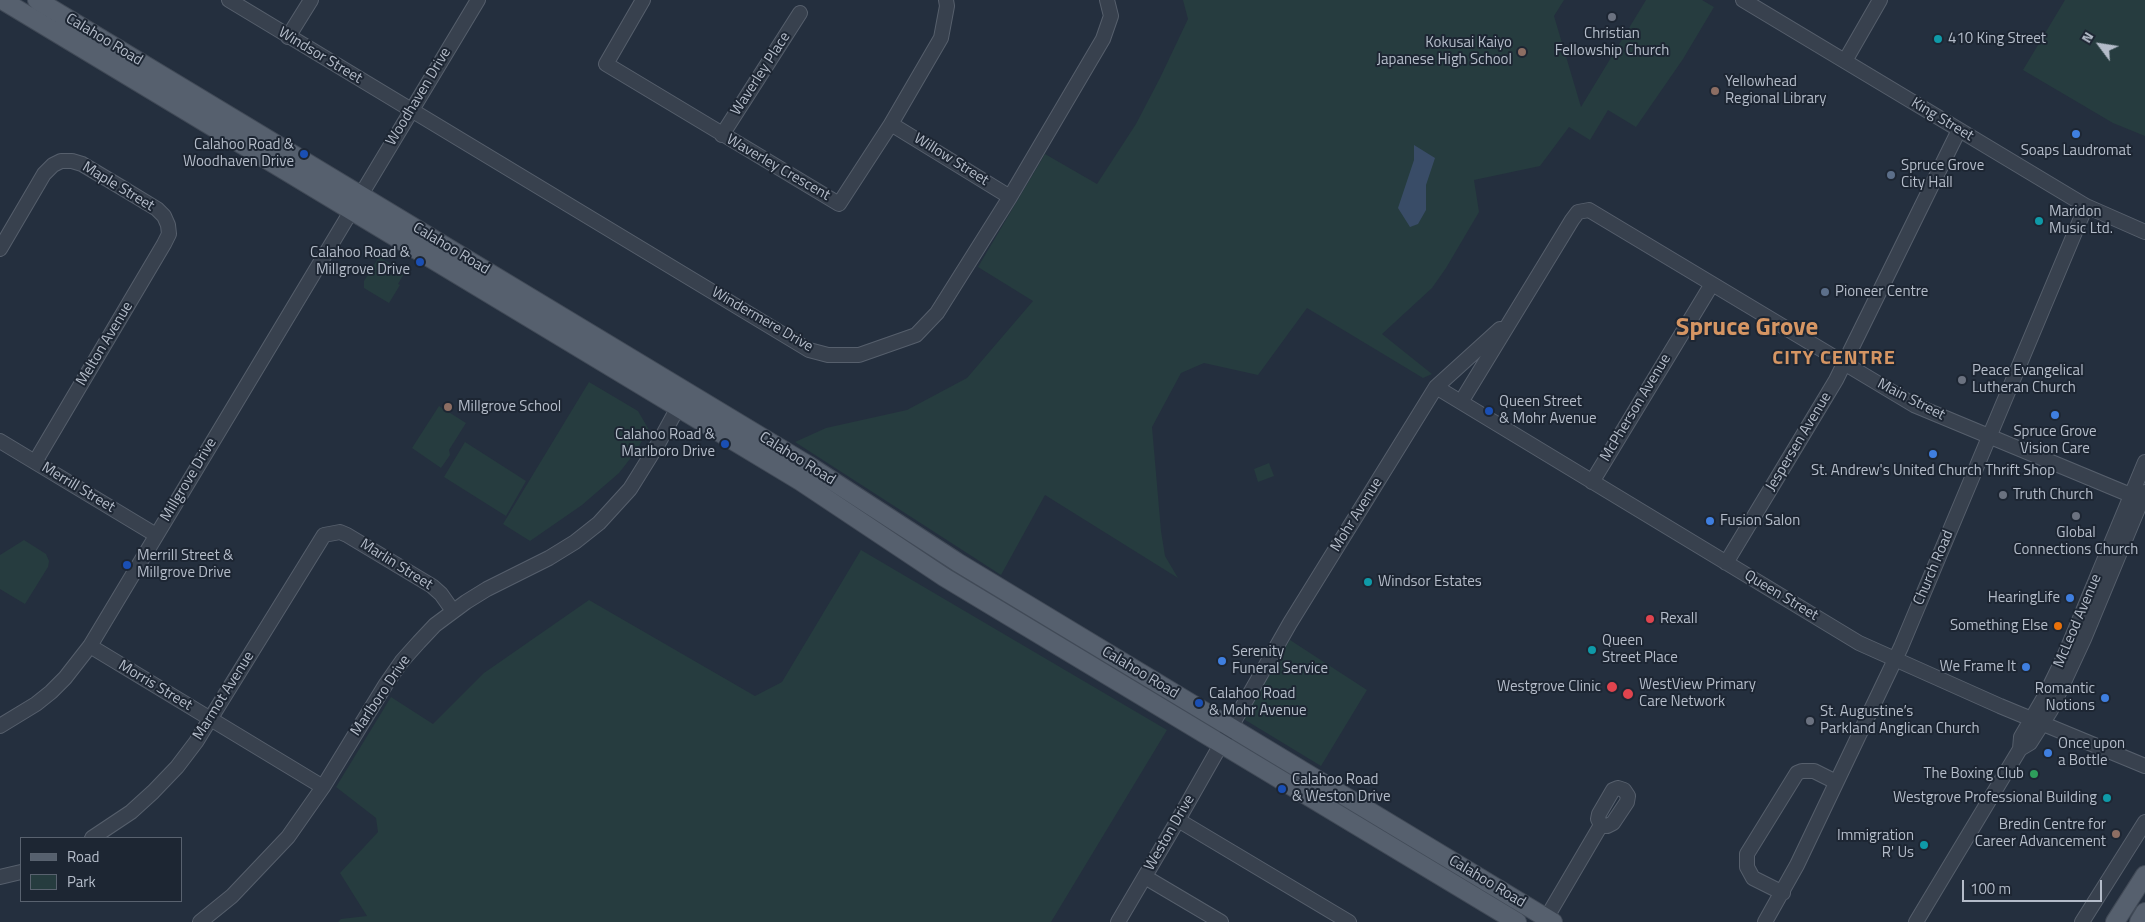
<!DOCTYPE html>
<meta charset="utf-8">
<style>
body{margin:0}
#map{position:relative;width:2145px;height:922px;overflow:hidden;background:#242f3e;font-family:"Titillium Web",sans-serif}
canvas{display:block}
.legend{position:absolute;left:20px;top:837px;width:162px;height:65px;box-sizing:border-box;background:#1d2633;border:1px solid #59626f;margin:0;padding:6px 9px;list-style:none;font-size:15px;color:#b4bcc9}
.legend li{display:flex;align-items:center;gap:10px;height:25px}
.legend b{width:25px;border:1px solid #59626f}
.north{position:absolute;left:2075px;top:20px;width:50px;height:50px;-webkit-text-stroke:4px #1d2633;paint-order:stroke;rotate:301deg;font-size:14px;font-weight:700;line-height:20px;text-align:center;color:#b4bcc9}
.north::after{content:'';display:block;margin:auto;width:18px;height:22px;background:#b4bcc9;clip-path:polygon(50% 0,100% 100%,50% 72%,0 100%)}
.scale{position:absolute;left:1962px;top:880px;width:140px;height:22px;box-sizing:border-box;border:2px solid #b4bcc9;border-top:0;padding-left:6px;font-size:15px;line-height:18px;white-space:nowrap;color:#b4bcc9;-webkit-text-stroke:4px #1d2633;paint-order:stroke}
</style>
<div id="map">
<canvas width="2145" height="922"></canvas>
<ul class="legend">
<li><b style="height:6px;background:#56606e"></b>Road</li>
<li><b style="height:14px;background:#263c3f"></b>Park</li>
</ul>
<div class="north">N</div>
<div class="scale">100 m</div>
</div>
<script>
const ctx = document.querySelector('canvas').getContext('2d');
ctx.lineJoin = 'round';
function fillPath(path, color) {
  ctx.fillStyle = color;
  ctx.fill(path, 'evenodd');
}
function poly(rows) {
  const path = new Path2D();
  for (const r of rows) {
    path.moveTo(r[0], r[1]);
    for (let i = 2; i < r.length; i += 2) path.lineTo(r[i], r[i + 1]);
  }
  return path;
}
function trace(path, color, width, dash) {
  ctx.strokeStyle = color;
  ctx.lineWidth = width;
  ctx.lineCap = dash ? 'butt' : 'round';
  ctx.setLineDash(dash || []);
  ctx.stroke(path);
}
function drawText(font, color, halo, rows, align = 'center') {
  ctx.font = font + ' "Titillium Web",sans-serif';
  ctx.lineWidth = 4;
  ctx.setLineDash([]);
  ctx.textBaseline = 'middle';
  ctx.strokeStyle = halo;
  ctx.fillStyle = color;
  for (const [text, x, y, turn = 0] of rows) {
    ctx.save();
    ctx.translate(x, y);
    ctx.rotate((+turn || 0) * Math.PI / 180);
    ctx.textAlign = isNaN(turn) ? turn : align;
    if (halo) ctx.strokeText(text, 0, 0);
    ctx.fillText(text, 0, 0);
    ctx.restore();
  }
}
const green = poly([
 [1183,0,1564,0,1554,16,1581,107,1646,0,1702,0,1714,7,1683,59,1636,127,1608,110,1590,140,1569,127,1540,166,1474,180,1479,212,1446,268,1432,288,1382,334,1432,374,1423,378,1307,308,1258,375,1204,363,1181,373,1152,427,1161,531,1165,556,1178,578,1045,495,1001,575,795,442,826,428,907,410,967,378,1033,301,978,267,1045,154,1097,184,1136,124,1160,78,1188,19],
 [2065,0,2145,0,2145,136,2113,123,2023,70],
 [379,257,405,272,398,284,400,285,389,303,364,288,364,281],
 [589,382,638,411,649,430,633,455,619,473,582,505,530,541,503,524],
 [439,406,466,423,449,450,450,455,441,468,412,448],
 [465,442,526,481,506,516,444,477],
 [1269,463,1274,476,1258,482,1254,469],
 [24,540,46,554,49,561,48,567,25,604,0,589,0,555],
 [861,550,1167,730,1051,922,338,922,341,919,367,916,340,873,378,832,376,818,336,787,391,697,433,724,484,673,589,600,755,696,782,682],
 [1290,640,1367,690,1321,766,1242,718]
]);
const water = poly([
 [1414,145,1435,158,1426,185,1426,210,1418,224,1410,227,1398,208,1414,160]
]);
const minor = poly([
 [229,0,809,350,828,355,859,355,916,335,937,313,1010,197,1103,39,1111,16,1107,0],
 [643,0,606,64,839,204,891,124,941,38,947,6,946,0],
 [1743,0,2086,206,2145,232],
 [288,37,311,0],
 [1845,61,1880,0],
 [891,124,1010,197],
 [722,135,800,13],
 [0,249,44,174,53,165,61,161,72,161,82,164,119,186,157,209,164,216,168,225,169,234,164,244,35,462],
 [1436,387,1859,643,2000,706,2145,766],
 [1461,402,1572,220,1578,212,1589,210,1914,405,2145,501],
 [0,441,156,535],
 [1592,482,1712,284],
 [1726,563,1836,380,1959,130],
 [90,646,323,787],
 [0,726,36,704,51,692,65,678,90,646,478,0],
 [2020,749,2021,737,2046,694,2063,659,2145,462],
 [1618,788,1624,790,1628,796,1627,802,1613,823,1607,826,1601,825,1598,819,1599,814,1613,790,1618,788],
 [1178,820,1349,922],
 [92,838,131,812,153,792,177,767,196,742,324,535,340,532,347,535,432,586,441,594,453,611],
 [0,877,21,872],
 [1145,877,1221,922],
 [1783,893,1753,878,1747,867,1747,854,1797,773,1802,771,1814,771,1836,782],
 [200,922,232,896,288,837,323,787,386,684,402,661,419,642,435,625,466,602,487,589,549,558,575,542,599,523,630,489,658,444,682,400],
 [1118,922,1178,820,1290,623,1436,387,1500,329],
 [1544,922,1601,825],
 [1765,922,1797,865,1901,647,2086,206],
 [1916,922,2020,749,2030,743,2051,710,2084,639,2145,492],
 [2082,922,2145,822]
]);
const major = poly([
 [2,0,800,481,944,577,1517,922],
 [37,0,808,465,957,562,1553,922],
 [2115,922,2145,875],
 [2139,922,2145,912]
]);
const markers = [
 [1612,17,5,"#6b7280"],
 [1938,39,5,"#0f9aa8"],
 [1522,52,5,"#8d6e63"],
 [1715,91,5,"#8d6e63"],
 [2076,134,5,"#3f7fe0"],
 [304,154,5,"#1a4fb4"],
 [1891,175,5,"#5c6f8a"],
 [2039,221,5,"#0f9aa8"],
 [420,262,5,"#1a4fb4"],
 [1825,292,5,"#5c6f8a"],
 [1962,380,5,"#6b7280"],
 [448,407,5,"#8d6e63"],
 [1489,411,5,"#1a4fb4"],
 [2055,415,5,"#3f7fe0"],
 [725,444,5,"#1a4fb4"],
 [1933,454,5,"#3f7fe0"],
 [2003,495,5,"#6b7280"],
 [2076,516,5,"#6b7280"],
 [1710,521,5,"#3f7fe0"],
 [127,565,5,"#1a4fb4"],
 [1368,582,5,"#0f9aa8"],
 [2070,598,5,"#3f7fe0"],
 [1650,619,5,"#e0444e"],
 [2058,626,5,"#e8710a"],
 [1592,650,5,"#0f9aa8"],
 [1222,661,5,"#3f7fe0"],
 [2026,667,5,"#3f7fe0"],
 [1612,687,6,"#e0444e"],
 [1628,694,6,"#e0444e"],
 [2105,698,5,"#3f7fe0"],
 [1199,703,5,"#1a4fb4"],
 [1810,721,5,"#6b7280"],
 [2048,753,5,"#3f7fe0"],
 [2034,774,5,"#2e9e5b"],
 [1282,789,5,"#1a4fb4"],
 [2107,798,5,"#0f9aa8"],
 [2116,834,5,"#8d6e63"],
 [1924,845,5,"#0f9aa8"]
];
const poiNames = [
 ["Christian",1612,34,"center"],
 ["Fellowship Church",1612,51,"center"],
 ["410 King Street",1948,39],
 ["Kokusai Kaiyo",1512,43,"right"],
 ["Japanese High School",1512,60,"right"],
 ["Yellowhead",1725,82],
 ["Regional Library",1725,99],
 ["Calahoo Road &",294,145,"right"],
 ["Woodhaven Drive",294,162,"right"],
 ["Soaps Laudromat",2076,151,"center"],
 ["Spruce Grove",1901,166],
 ["City Hall",1901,183],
 ["Maridon",2049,212],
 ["Music Ltd.",2049,229],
 ["Calahoo Road &",410,253,"right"],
 ["Millgrove Drive",410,270,"right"],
 ["Pioneer Centre",1835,292],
 ["Peace Evangelical",1972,371],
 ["Lutheran Church",1972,388],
 ["Queen Street",1499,402],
 ["& Mohr Avenue",1499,419],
 ["Millgrove School",458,407],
 ["Spruce Grove",2055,432,"center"],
 ["Vision Care",2055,449,"center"],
 ["Calahoo Road &",715,435,"right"],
 ["Marlboro Drive",715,452,"right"],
 ["St. Andrew's United Church Thrift Shop",1933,471,"center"],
 ["Truth Church",2013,495],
 ["Fusion Salon",1720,521],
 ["Global",2076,533,"center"],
 ["Connections Church",2076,550,"center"],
 ["Merrill Street &",137,556],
 ["Millgrove Drive",137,573],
 ["Windsor Estates",1378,582],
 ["HearingLife",2060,598,"right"],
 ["Rexall",1660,619],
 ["Something Else",2048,626,"right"],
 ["Queen",1602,641],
 ["Street Place",1602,658],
 ["Serenity",1232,652],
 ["Funeral Service",1232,669],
 ["We Frame It",2016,667,"right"],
 ["WestView Primary",1639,685],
 ["Care Network",1639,702],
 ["Westgrove Clinic",1601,687,"right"],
 ["Romantic",2095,689,"right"],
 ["Notions",2095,706,"right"],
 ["Calahoo Road",1209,694],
 ["& Mohr Avenue",1209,711],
 ["St. Augustine’s",1820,712],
 ["Parkland Anglican Church",1820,729],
 ["Once upon",2058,744],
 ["a Bottle",2058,761],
 ["The Boxing Club",2024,774,"right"],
 ["Calahoo Road",1292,780],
 ["& Weston Drive",1292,797],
 ["Westgrove Professional Building",2097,798,"right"],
 ["Bredin Centre for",2106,825,"right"],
 ["Career Advancement",2106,842,"right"],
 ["Immigration",1914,836,"right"],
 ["R' Us",1914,853,"right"]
];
const streetNames = [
 ["Calahoo Road",104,40,31],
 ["Windsor Street",320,56,31],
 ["Waverley Place",761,74,-57],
 ["Woodhaven Drive",419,97,-59],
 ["King Street",1942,120,31],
 ["Willow Street",951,160,32],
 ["Waverley Crescent",778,168,30],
 ["Maple Street",118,187,31],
 ["Calahoo Road",451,249,31],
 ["Windermere Drive",762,320,30],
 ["Melton Avenue",105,344,-59],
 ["Main Street",1911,400,27],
 ["McPherson Avenue",1636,408,-59],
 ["Jespersen Avenue",1799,442,-59],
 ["Calahoo Road",797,459,32],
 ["Millgrove Drive",189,480,-59],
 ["Merrill Street",78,488,31],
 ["Mohr Avenue",1357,515,-58],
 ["Marlin Street",396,565,32],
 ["Church Road",1934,568,-67],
 ["Queen Street",1781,596,31],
 ["McLeod Avenue",2078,621,-67],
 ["Calahoo Road",1140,673,31],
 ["Morris Street",155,686,31],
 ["Marmot Avenue",224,696,-58],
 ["Marlboro Drive",381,696,-56],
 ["Weston Drive",1170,833,-60],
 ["Calahoo Road",1487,882,31]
];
const districtNames = [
 ["CITY CENTRE",1834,359]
];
const townNames = [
 ["Spruce Grove",1747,329]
];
fillPath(green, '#263c3f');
fillPath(water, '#394c67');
trace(minor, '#565f6c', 16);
trace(major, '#414a57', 20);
trace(minor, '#38414e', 14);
trace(major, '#56606e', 18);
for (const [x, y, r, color] of markers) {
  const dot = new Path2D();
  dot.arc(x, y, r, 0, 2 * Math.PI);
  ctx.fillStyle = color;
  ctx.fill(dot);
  trace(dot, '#1d2633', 2);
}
drawText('15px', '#b4bcc9', '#1d2633', poiNames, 'left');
drawText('15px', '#b4bcc9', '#1d2633', streetNames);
ctx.letterSpacing = '1px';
drawText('bold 20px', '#d59563', '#1d2633', districtNames);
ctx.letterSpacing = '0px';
drawText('bold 25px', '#d59563', '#1d2633', townNames);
</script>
